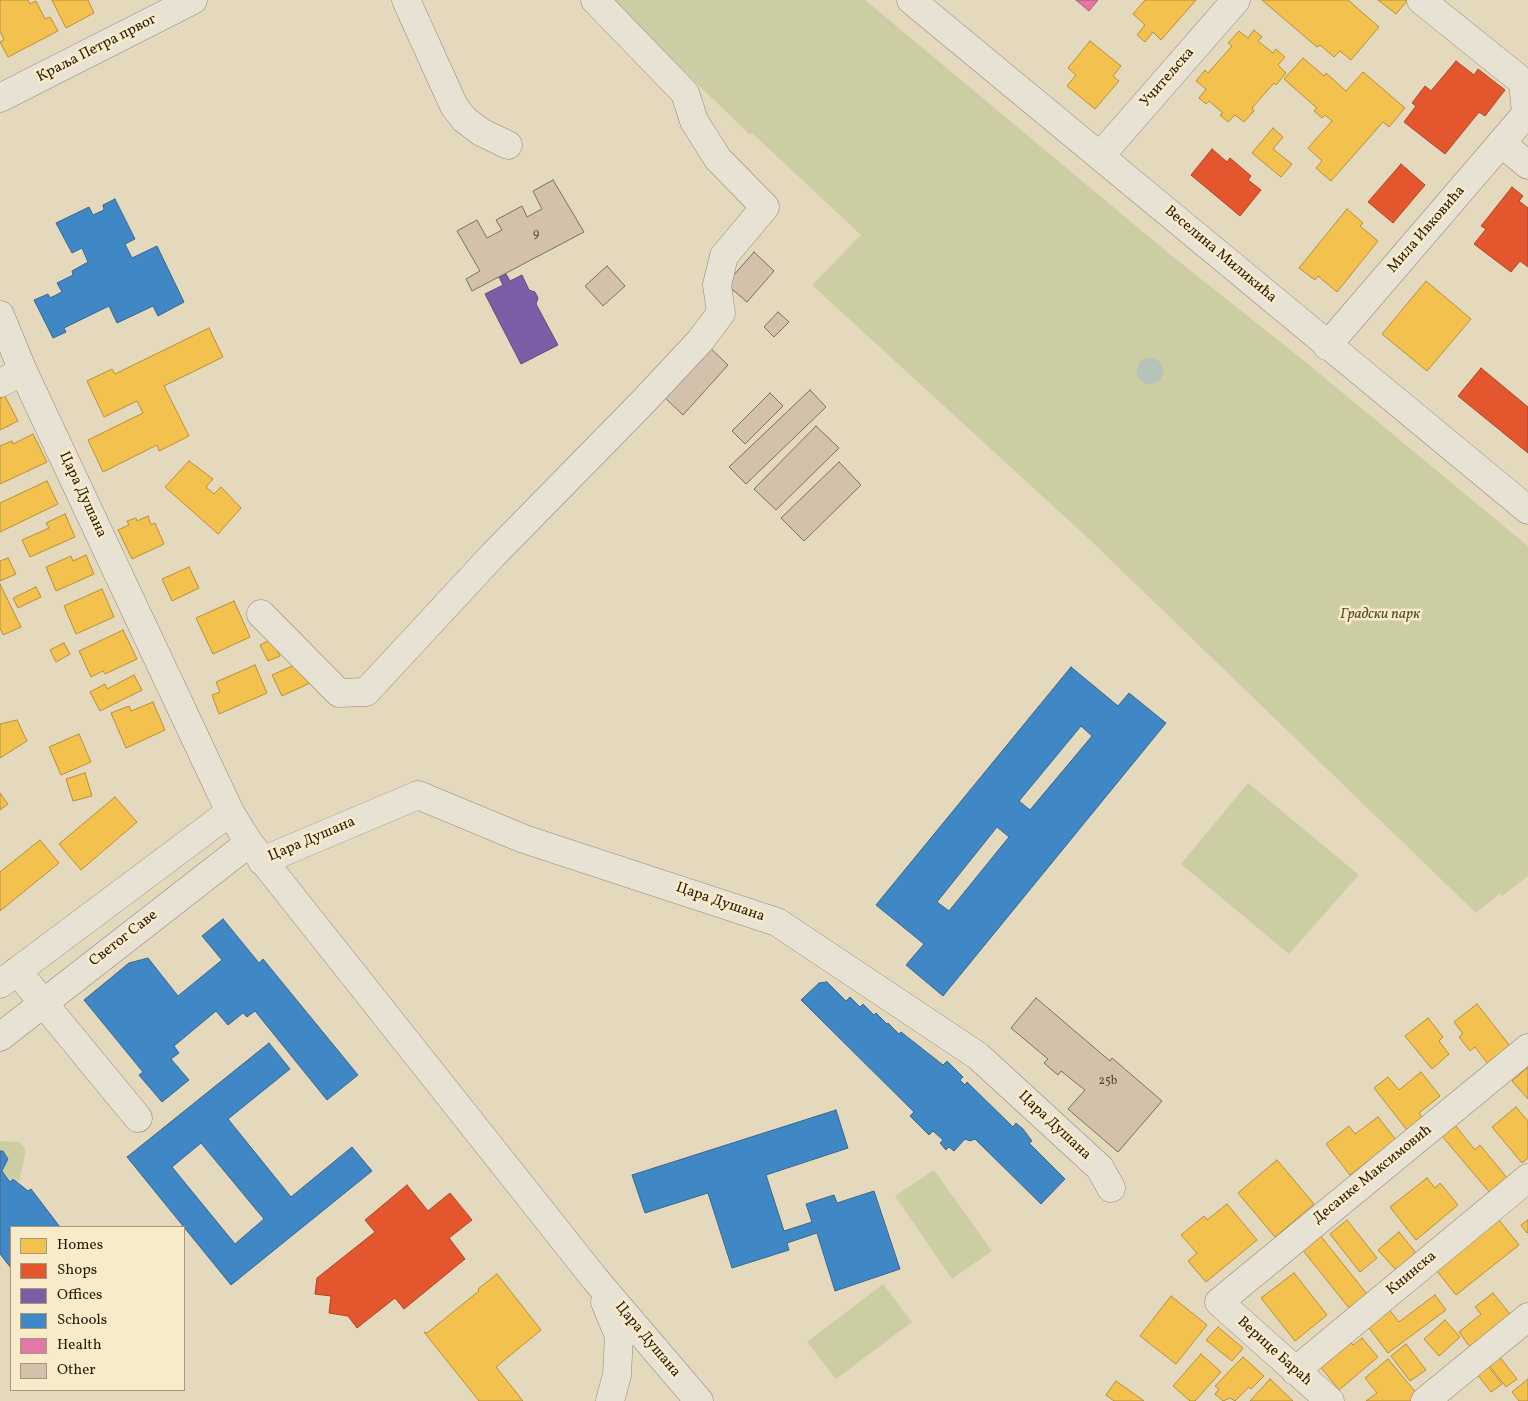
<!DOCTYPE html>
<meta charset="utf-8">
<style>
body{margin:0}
#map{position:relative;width:1528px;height:1401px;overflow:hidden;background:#e4d9bd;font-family:Vollkorn,serif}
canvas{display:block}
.legend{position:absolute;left:10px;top:1226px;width:175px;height:165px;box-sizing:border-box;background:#f8ebca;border:1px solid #a6987c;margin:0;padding:6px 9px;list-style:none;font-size:15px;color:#2b1b08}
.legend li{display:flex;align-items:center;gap:10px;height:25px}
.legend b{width:25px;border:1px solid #a6987c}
</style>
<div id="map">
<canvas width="1528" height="1401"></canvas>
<ul class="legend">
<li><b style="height:14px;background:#f2c14e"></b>Homes</li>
<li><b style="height:14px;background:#e4572e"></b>Shops</li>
<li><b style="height:14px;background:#7b5ea7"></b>Offices</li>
<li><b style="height:14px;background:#3f88c5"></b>Schools</li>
<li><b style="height:14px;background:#e377a8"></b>Health</li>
<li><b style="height:14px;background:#d3c1ac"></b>Other</li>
</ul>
</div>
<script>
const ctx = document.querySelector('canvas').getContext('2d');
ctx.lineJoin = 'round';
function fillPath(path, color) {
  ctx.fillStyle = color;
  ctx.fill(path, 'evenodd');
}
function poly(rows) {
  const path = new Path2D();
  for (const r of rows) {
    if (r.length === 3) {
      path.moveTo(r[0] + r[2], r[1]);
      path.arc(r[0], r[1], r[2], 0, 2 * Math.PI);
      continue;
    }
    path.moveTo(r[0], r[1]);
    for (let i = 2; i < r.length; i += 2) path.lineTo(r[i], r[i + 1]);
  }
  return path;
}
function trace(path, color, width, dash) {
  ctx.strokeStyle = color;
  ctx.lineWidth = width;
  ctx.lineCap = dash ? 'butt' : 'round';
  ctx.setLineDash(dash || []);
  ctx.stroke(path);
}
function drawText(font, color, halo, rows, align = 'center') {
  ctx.font = font + ' Vollkorn,serif';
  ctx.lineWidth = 5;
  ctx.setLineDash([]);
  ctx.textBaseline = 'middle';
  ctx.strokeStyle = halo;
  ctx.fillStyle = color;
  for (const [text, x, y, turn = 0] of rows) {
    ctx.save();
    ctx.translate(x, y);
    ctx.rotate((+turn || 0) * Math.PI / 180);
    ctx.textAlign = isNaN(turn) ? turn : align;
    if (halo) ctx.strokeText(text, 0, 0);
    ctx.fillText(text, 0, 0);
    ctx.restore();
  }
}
const green = poly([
 [611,0,865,0,1172,256,1303,360,1528,546,1528,876,1502,896,1499,894,1476,913,1089,539,812,285,861,235,752,133,750,135],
 [1248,783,1359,875,1289,954,1181,864],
 [0,1141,19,1142,26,1150,19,1182,14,1178,10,1180,3,1171,9,1159,4,1151,0,1150],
 [934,1170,992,1251,952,1279,895,1196],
 [883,1284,912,1322,836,1379,807,1342]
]);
const water = poly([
 [1150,371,13]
]);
const homes = poly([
 [0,0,28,0,30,4,36,1,45,19,50,17,58,31,8,57,0,42,4,40,0,31,0,0],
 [52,0,88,0,94,13,66,28,52,0],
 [1145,0,1196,0,1161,40,1153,32,1145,42,1137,35,1145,25,1133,14,1145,0],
 [1262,0,1348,0,1379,27,1351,60,1340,51,1334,57,1320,45,1317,47,1262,0],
 [1378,0,1408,0,1396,14,1378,0],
 [1254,30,1262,37,1258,41,1273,53,1276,49,1285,57,1278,65,1286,73,1276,85,1274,83,1252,108,1254,111,1244,122,1235,115,1228,122,1220,115,1223,113,1209,101,1206,104,1199,98,1206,89,1196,81,1205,70,1208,73,1232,46,1228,43,1239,31,1248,38,1254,30],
 [1090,41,1121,66,1113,76,1119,81,1095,109,1067,86,1076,75,1068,68,1090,41],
 [1303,58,1324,76,1326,73,1346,91,1363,72,1405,108,1389,127,1383,122,1331,181,1316,168,1322,161,1308,148,1332,121,1325,115,1322,118,1314,111,1317,108,1284,79,1303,58],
 [1273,128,1283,137,1273,149,1292,164,1281,177,1252,153,1273,128],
 [1347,209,1363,223,1360,226,1378,241,1337,292,1318,276,1315,280,1299,268,1347,209],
 [1426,281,1471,319,1427,371,1382,334,1426,281],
 [209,328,223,357,164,386,189,436,159,451,157,445,103,472,88,440,143,413,137,401,104,417,87,381,112,369,115,374,209,328],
 [5,396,18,421,0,430,0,398,5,396],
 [33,434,47,462,0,484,0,446,12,441,13,444,33,434],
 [189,461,213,479,206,487,214,494,221,487,241,508,218,534,165,487,189,461],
 [47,481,58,504,0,532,0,503,47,481],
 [65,514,75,537,30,557,22,540,49,528,46,523,65,514],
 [148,516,151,525,155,523,164,544,132,559,118,530,129,525,127,521,136,518,137,521,148,516],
 [86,555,94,574,56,591,46,567,71,556,73,561,86,555],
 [8,558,16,574,0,581,0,561,8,558],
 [189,567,199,588,172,601,162,579,189,567],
 [0,584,21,627,3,635,0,628,0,584],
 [36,587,41,597,18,608,13,598,36,587],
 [102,589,114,617,76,634,64,606,102,589],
 [234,601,250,637,213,654,196,618,234,601],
 [123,630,137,659,105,674,103,671,91,677,79,651,123,630],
 [272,639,280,656,268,661,260,645,272,639],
 [64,643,70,654,56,662,50,650,64,643],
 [301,662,310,683,282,696,272,675,301,662],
 [255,665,267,693,219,714,212,695,220,692,216,682,255,665],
 [134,675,142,690,100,711,90,692,105,684,107,689,134,675],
 [153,702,165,730,126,748,111,713,129,706,131,711,153,702],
 [17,720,27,741,0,758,0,724,17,720],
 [79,734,91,762,61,775,49,747,79,734],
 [85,773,92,796,73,801,66,779,85,773],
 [0,793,8,804,0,810,0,793],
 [115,797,137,822,81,870,59,844,115,797],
 [40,840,59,863,0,911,0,872,40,840],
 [1477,1004,1510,1046,1488,1064,1475,1047,1470,1051,1459,1037,1463,1034,1454,1022,1477,1004],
 [1428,1018,1443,1037,1439,1041,1449,1054,1432,1069,1405,1036,1428,1018],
 [1528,1067,1528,1099,1512,1081,1528,1067],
 [1421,1072,1440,1096,1419,1113,1423,1118,1407,1130,1374,1088,1388,1077,1399,1090,1421,1072],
 [1516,1107,1528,1121,1528,1158,1522,1163,1492,1127,1516,1107],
 [1378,1117,1396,1140,1350,1175,1326,1144,1349,1126,1355,1134,1378,1117],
 [1455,1125,1475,1150,1480,1145,1508,1179,1491,1194,1442,1136,1455,1125],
 [1277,1160,1314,1204,1275,1237,1238,1193,1277,1160],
 [1427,1178,1435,1188,1440,1183,1458,1205,1416,1240,1390,1207,1427,1178],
 [1227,1204,1257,1240,1206,1282,1188,1261,1197,1253,1181,1235,1204,1216,1207,1220,1227,1204],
 [1347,1220,1377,1258,1360,1272,1330,1234,1347,1220],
 [1499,1220,1519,1245,1456,1295,1437,1271,1499,1220],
 [1528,1220,1528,1232,1527,1233,1521,1225,1528,1220],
 [1399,1232,1416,1253,1396,1270,1378,1250,1399,1232],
 [1319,1234,1367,1294,1349,1308,1301,1248,1319,1234],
 [1294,1273,1327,1315,1295,1341,1261,1298,1294,1273],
 [497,1274,541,1330,496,1367,523,1401,479,1401,424,1332,427,1333,479,1291,478,1289,497,1274],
 [1493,1293,1510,1314,1470,1347,1459,1332,1481,1314,1475,1307,1493,1293],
 [1435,1295,1446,1310,1388,1353,1366,1324,1388,1308,1399,1322,1435,1295],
 [1171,1296,1207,1325,1176,1364,1140,1336,1171,1296],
 [1445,1320,1460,1337,1439,1356,1424,1339,1445,1320],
 [1218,1327,1243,1348,1232,1361,1206,1340,1218,1327],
 [1362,1338,1378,1357,1339,1390,1319,1365,1349,1340,1353,1345,1362,1338],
 [1406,1344,1426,1370,1410,1381,1391,1356,1406,1344],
 [1496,1352,1517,1379,1506,1387,1485,1360,1496,1352],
 [1201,1354,1221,1372,1195,1401,1190,1401,1173,1386,1201,1354],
 [1243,1357,1264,1376,1251,1389,1249,1387,1235,1401,1230,1398,1223,1401,1215,1394,1219,1389,1215,1386,1243,1357],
 [1388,1359,1418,1395,1411,1401,1366,1401,1377,1393,1365,1378,1388,1359],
 [1484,1361,1502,1384,1491,1392,1473,1369,1484,1361],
 [1270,1379,1293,1401,1250,1401,1270,1379],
 [1528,1379,1528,1401,1519,1401,1512,1392,1528,1379],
 [1116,1381,1144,1401,1114,1401,1106,1395,1116,1381]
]);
const shops = poly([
 [1456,61,1474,75,1478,69,1505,90,1485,116,1479,112,1445,154,1404,122,1416,106,1412,103,1425,86,1431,91,1456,61],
 [1212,149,1227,162,1230,158,1251,176,1248,180,1261,190,1240,216,1191,175,1212,149],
 [1401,164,1425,185,1393,223,1368,202,1401,164],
 [1512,187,1523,196,1519,201,1528,208,1528,267,1520,261,1511,272,1474,244,1486,229,1481,226,1512,187],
 [1481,368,1528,407,1528,453,1458,396,1481,368],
 [407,1185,428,1211,450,1193,472,1220,449,1238,465,1259,404,1309,395,1298,357,1328,348,1316,329,1313,331,1296,315,1294,317,1278,375,1232,365,1220,407,1185]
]);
const offices = poly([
 [506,274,510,281,522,275,529,290,535,292,538,298,536,304,558,345,521,364,485,294,503,285,499,277,506,274]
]);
const schools = poly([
 [115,199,135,239,125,244,132,258,157,246,184,302,158,316,153,306,117,323,109,306,64,328,66,332,53,338,34,300,48,294,50,298,62,292,57,283,73,275,72,271,88,262,82,248,72,253,56,223,89,207,93,215,104,210,103,205,115,199],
 [1071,667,1118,706,1129,693,1166,723,943,996,906,965,924,944,876,905,1071,667],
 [1081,726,1092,736,1030,810,1019,801,1081,726],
 [997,827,1009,837,949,911,937,902,997,827],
 [223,919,259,963,263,959,358,1075,327,1100,255,1011,247,1017,243,1013,228,1025,216,1011,174,1046,179,1053,171,1059,189,1080,162,1102,139,1075,143,1072,84,1000,129,963,148,958,178,996,222,960,202,936,223,919],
 [827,982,846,1001,850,997,860,1007,863,1004,874,1015,876,1013,887,1024,888,1023,899,1034,901,1032,943,1065,947,1061,963,1077,960,1080,965,1085,967,1082,1013,1127,1016,1123,1023,1129,1032,1141,1029,1143,1065,1179,1041,1204,975,1139,970,1141,965,1139,954,1151,949,1147,946,1150,940,1143,943,1140,933,1131,929,1135,910,1116,914,1112,801,1000,819,983,827,982],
 [269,1043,290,1069,228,1119,291,1197,352,1147,372,1171,231,1285,127,1157,269,1043],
 [201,1143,264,1219,235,1244,172,1167,201,1143],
 [836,1110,848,1148,766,1175,784,1231,812,1222,806,1204,834,1195,837,1203,874,1191,900,1269,835,1291,817,1233,787,1243,789,1250,732,1268,708,1193,645,1213,632,1175,836,1110],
 [0,1151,3,1151,8,1159,2,1171,10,1182,13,1179,28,1191,31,1189,60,1227,11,1227,11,1268,0,1254,0,1151]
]);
const health = poly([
 [1076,0,1098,0,1089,11,1076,0]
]);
const building = poly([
 [553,180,584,232,472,291,466,279,480,271,457,231,477,220,487,238,502,230,496,220,522,206,527,217,542,209,533,191,553,180],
 [754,252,774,271,747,302,726,284,754,252],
 [607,266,625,286,603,306,585,286,607,266],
 [778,312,789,322,774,337,764,327,778,312],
 [706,344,728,365,683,415,661,394,706,344],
 [810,390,826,407,746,484,729,467,810,390],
 [770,393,783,406,745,444,732,431,770,393],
 [816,426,839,448,776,510,754,489,816,426],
 [839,462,861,485,804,541,781,518,839,462],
 [1036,998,1110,1061,1112,1058,1162,1101,1118,1152,1068,1109,1085,1090,1061,1071,1058,1075,1044,1063,1048,1059,1011,1028,1036,998]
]);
const minor = poly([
 [406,0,454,106,464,119,481,132,508,145],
 [911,0,1528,510],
 [1421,0,1523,82,1526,114,1528,115],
 [0,98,193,0],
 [1501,143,1528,165],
 [1100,156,1236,0],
 [0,315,23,371,230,812,249,843,595,1279,699,1401],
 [1327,346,1526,114],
 [0,383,23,371],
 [261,614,339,693,366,692,493,555,642,403,700,341,721,313,717,285,724,256,765,207,718,159,694,121,685,93,595,0],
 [262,861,418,795,524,839,777,922,978,1056,1100,1168,1111,1188],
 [17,971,138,1118],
 [0,984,230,812],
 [0,1037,249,843],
 [605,1302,619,1336,617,1375,610,1401],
 [1295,1371,1528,1178],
 [1330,1401,1219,1302,1528,1048],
 [1425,1401,1528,1317]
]);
const numberNames = [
 ["9",536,235],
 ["25b",1108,1082]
];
const streetNames = [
 ["Краља Петра првог",97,49,-27],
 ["Учитељска",1168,78,-49],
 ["Мила Ивковића",1427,230,-49],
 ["Веселина Миликића",1220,255,40],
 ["Цара Душана",82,495,65],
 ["Цара Душана",312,840,-23],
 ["Цара Душана",720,903,19],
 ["Светог Саве",124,939,-38],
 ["Цара Душана",1054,1126,43],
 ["Десанке Максимовић",1373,1175,-39],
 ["Книнска",1412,1274,-40],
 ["Цара Душана",647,1340,50],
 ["Верице Бараћ",1274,1352,42]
];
const parkNames = [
 ["Градски парк",1380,615]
];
fillPath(green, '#cccda3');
fillPath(water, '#b5c3b8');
fillPath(homes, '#f2c14e');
trace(homes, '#b68f39', 1);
fillPath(shops, '#e4572e');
trace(shops, '#ac4523', 1);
fillPath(offices, '#7b5ea7');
trace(offices, '#634a77', 1);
fillPath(schools, '#3f88c5');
trace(schools, '#39678c', 1);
fillPath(health, '#e377a8');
trace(health, '#ac5b78', 1);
fillPath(building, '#d3c1ac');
trace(building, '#787060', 1);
trace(minor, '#928a78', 29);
trace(minor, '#e8e2d5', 28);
drawText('12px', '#554431', null, numberNames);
drawText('15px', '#2b1b08', '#f8ebca', streetNames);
drawText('italic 15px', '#554d30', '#f8ebca', parkNames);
</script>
